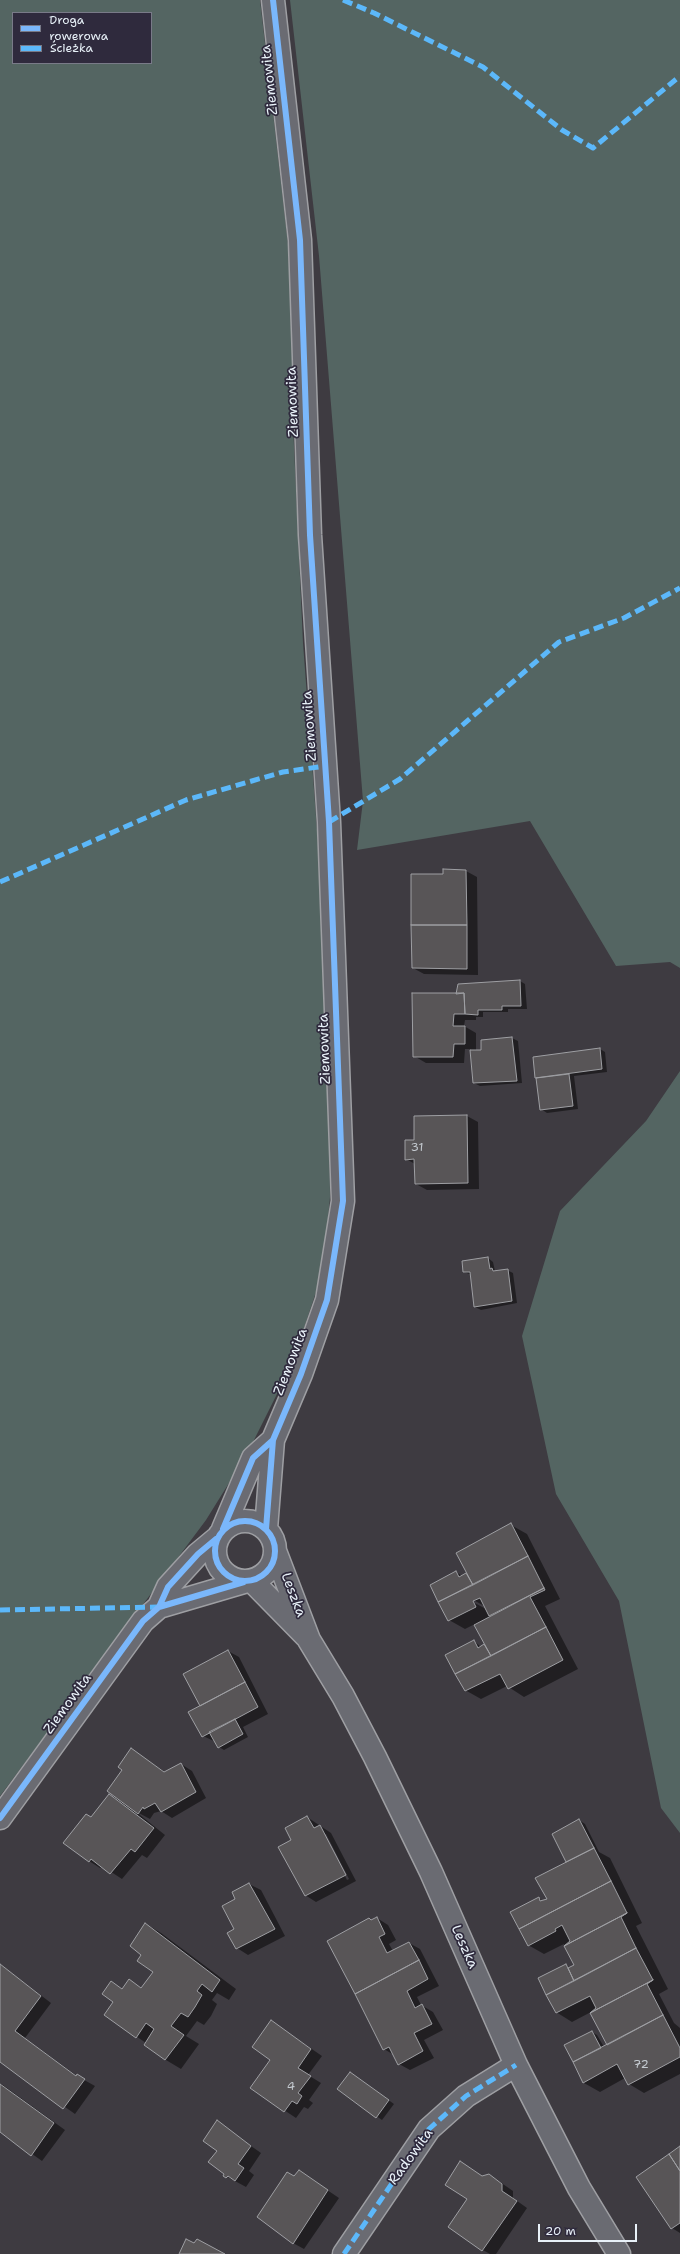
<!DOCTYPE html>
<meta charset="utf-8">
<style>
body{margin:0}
#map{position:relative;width:680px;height:2254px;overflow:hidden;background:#3e3b41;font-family:"Shantell Sans",sans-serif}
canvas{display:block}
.legend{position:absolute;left:12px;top:12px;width:140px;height:52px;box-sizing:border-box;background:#2f2a3d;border:1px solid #797a88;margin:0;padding:5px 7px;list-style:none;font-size:12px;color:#e8f1f8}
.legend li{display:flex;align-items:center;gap:8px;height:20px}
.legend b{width:20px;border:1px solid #797a88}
.scale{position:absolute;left:538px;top:2224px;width:99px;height:18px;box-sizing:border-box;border:2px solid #e8f1f8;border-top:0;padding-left:5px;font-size:12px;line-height:14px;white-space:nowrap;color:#e8f1f8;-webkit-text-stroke:3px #2f2a3d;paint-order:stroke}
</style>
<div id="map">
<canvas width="680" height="2254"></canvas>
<ul class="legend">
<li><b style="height:5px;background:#7ab7fb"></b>Droga rowerowa</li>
<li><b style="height:5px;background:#5cb8fa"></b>Ścieżka</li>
</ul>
<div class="scale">20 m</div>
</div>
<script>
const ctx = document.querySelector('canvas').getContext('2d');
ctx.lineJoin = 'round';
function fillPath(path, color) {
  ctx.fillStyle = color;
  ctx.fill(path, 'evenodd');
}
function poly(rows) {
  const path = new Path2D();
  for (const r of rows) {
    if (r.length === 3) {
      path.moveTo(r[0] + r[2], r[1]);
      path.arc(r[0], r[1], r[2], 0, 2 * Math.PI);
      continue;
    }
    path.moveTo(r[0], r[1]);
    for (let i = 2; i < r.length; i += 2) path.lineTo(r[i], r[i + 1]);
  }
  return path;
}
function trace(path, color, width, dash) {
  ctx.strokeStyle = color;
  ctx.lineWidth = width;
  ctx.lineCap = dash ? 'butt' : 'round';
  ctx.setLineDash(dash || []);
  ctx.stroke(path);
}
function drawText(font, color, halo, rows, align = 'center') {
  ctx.font = font + ' "Shantell Sans",sans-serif';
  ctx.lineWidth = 3.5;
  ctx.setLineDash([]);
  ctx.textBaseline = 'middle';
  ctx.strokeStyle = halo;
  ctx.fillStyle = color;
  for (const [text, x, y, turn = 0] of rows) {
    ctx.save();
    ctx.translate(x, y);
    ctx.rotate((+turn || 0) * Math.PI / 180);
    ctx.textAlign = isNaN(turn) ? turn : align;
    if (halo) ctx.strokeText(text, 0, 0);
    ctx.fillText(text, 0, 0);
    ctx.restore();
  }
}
const green = poly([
 [0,0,260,0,288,244,293,334,293,424,303,643,329,990,330,1197,325,1254,319,1283,301,1337,276,1396,247,1454,206,1520,0,1796],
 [13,13,151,13,151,63,13,63],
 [290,0,680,0,680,968,670,962,616,966,530,821,357,850,363,801,319,256],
 [680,1071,680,1833,661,1808,619,1601,556,1494,522,1336,560,1211,646,1121]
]);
const shadow = poly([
 [466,871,477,877,478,975,424,974,413,968,444,875],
 [520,981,525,984,527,1009,508,1009,508,1012,483,1012,483,1017,476,1017,476,1020,465,1020,464,1026,476,1033,476,1051,482,1051,512,1038,518,1041,522,1083,480,1086,474,1083,471,1049,465,1049,464,1063,426,1063,414,1056,457,994],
 [600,1049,605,1052,607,1072,574,1076,578,1109,547,1113,541,1109,534,1058],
 [467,1116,478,1122,479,1189,427,1190,416,1184,415,1164,406,1159,415,1141],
 [488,1258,493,1262,495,1271,507,1270,513,1273,517,1303,481,1310,475,1307,472,1275,464,1272],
 [511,1525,527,1534,560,1599,545,1606,578,1669,524,1697,507,1686,481,1699,465,1690,474,1641,481,1647,484,1646,487,1647,475,1624,465,1629,449,1620,456,1572,462,1576,466,1574,469,1575],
 [470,1598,486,1607,486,1609,469,1600],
 [228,1651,239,1657,268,1714,243,1727,248,1737,224,1750,219,1747,216,1742,203,1736,201,1707],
 [131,1749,165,1772,181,1764,192,1771,206,1798,172,1818,161,1811,154,1813,150,1819,135,1811,165,1835,147,1858,142,1855,122,1879,102,1866,100,1868,89,1861,92,1818,109,1795,120,1799,124,1770],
 [307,1817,331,1833,356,1881,316,1902,305,1895,293,1840],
 [324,1834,326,1834,349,1879,347,1880],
 [579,1820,585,1824,599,1852,610,1858,642,1923,636,1926,668,1989,659,1994,674,2023,680,2028,680,2074,644,2093,629,2084,625,2078,600,2092,584,2083,574,2062,592,2032,597,2035,604,2047,608,2045,591,2012,572,2022,556,2012,565,1965,571,1968,576,1966,564,1944,544,1954,528,1945,539,1898,543,1901,548,1900,568,1862,567,1861],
 [249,1884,261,1890,285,1936,248,1955,237,1948,235,1929,236,1899],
 [377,1918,388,1925,396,1940,389,1944,393,1951,409,1943,420,1949,439,1986,417,1997,421,2005,433,2012,443,2030,424,2040,434,2058,410,2070,399,2064,394,2055,384,2049,372,1921],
 [146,1924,161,1933,236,1989,229,2000,217,1993,212,2000,217,2004,211,2016,204,2025,197,2021,186,2036,199,2044,181,2069,166,2060,146,2043,105,2015,114,2002,111,1982,123,1989,130,1981,142,1988,155,1972,142,1955],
 [0,1964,51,2003,25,2038,77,2076,95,2086,75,2114,0,2061],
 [271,2021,322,2056,308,2075,321,2083,309,2100,313,2103,308,2109,304,2107,296,2118,251,2088,271,2060],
 [355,2076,394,2104,382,2120,338,2089],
 [0,2083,65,2130,42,2161,0,2131],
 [217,2122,261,2153,249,2171,254,2175,246,2187,224,2175],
 [680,2148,680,2233,672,2228],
 [461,2163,483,2177,488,2175,500,2182,513,2191,513,2198,527,2208,496,2254,490,2254,483,2250,449,2226,468,2199],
 [299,2171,339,2198,304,2249,293,2243,294,2177]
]);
const building = poly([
 [443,869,466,870,467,925,411,925,411,874,443,874,443,869],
 [411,925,467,925,467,969,412,968,411,925],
 [520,980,521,1006,502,1006,502,1010,478,1010,478,1015,465,1014,464,993,456,994,458,984,520,980],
 [412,993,464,993,465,1014,454,1014,453,1026,465,1026,465,1044,454,1044,453,1057,413,1057,412,993],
 [512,1037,517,1081,473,1083,470,1050,481,1050,481,1040,512,1037],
 [600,1048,602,1069,535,1078,533,1057,600,1048],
 [569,1074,573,1106,540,1110,536,1078,569,1074],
 [467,1115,468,1183,415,1184,414,1159,405,1160,405,1140,414,1140,414,1116,467,1115],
 [488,1257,490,1269,492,1268,493,1271,508,1269,512,1301,474,1307,470,1272,463,1272,462,1261,488,1257],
 [511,1523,528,1556,473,1585,456,1553,511,1523],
 [528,1556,544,1588,489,1616,480,1598,473,1601,476,1607,448,1621,438,1602,528,1556],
 [456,1571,459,1577,466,1573,473,1585,438,1602,430,1585,456,1571],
 [544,1588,545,1590,530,1597,546,1627,491,1656,474,1625,544,1588],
 [546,1627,563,1660,508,1689,500,1674,465,1691,455,1674,546,1627],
 [474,1640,478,1648,484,1644,491,1656,455,1674,445,1655,474,1640],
 [228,1650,245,1682,200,1706,183,1674,228,1650],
 [245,1682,258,1707,202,1737,188,1712,245,1682],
 [235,1719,243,1734,218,1748,209,1732,235,1719],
 [131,1748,164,1772,181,1763,196,1792,161,1812,155,1803,144,1809,143,1807,138,1814,107,1791,122,1770,118,1767,131,1748],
 [109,1794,154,1828,135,1852,131,1849,110,1874,91,1859,89,1862,63,1843,86,1814,91,1817,109,1794],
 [307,1816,314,1828,320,1825,346,1875,305,1896,278,1847,291,1840,285,1828,307,1816],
 [579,1819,594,1848,566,1862,552,1834,579,1819],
 [594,1848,611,1881,519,1929,510,1912,539,1897,540,1901,547,1899,535,1878,594,1848],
 [611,1881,627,1913,564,1946,570,1941,562,1925,555,1929,556,1931,528,1946,519,1929,611,1881],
 [249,1883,275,1929,236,1949,227,1933,234,1929,222,1906,235,1899,232,1892,249,1883],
 [627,1913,621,1917,636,1948,574,1981,568,1968,574,1965,564,1946,627,1913],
 [377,1917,385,1934,379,1937,387,1953,409,1942,419,1960,355,1994,327,1941,369,1918,371,1920,377,1917],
 [145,1923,220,1980,212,1992,202,1984,197,1991,202,1995,195,2007,188,2017,181,2013,171,2026,184,2035,165,2060,144,2045,154,2029,146,2023,136,2038,104,2015,113,2002,102,1994,111,1981,122,1989,129,1979,141,1988,153,1972,137,1961,141,1955,130,1946,145,1923],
 [636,1948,653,1980,590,2013,596,2008,590,1996,556,2013,546,1995,636,1948],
 [419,1960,428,1979,407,1991,415,2008,422,2004,432,2024,414,2033,423,2051,398,2065,389,2047,383,2050,355,1994,419,1960],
 [0,1964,41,1996,15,2031,76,2076,77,2074,85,2079,63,2109,0,2062,0,1964],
 [566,1964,574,1981,546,1995,538,1978,566,1964],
 [653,1980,647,1984,663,2015,607,2045,590,2013,653,1980],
 [663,2015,680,2048,680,2057,628,2085,617,2064,583,2083,573,2062,663,2015],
 [271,2020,311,2049,298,2068,311,2076,298,2093,302,2096,297,2104,292,2101,284,2112,250,2088,270,2060,252,2047,271,2020],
 [592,2031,601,2048,573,2062,564,2045,592,2031],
 [350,2072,389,2100,376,2118,337,2089,350,2072],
 [0,2084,54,2123,31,2156,0,2132,0,2084],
 [217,2120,251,2146,238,2164,244,2168,235,2181,228,2176,226,2178,223,2176,224,2174,208,2162,217,2151,203,2141,217,2120],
 [680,2146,680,2171,669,2154,680,2146],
 [669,2154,680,2171,680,2223,671,2229,636,2177,669,2154],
 [460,2161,482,2176,489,2174,502,2184,502,2191,517,2201,482,2251,448,2227,467,2199,445,2185,460,2161],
 [299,2170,328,2190,293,2244,257,2217,287,2172,294,2176,299,2170],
 [186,2239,194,2243,197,2239,225,2254,179,2254,186,2239]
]);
const minor = poly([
 [245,1551,30],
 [223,1529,253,1458,273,1440],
 [266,1529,273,1440,301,1374,327,1300,343,1201,329,822,310,535,300,240,273,0],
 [275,1551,309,1640,343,1696,375,1757,431,1872,516,2065,579,2188,619,2254],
 [252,1581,306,1636],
 [159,1607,168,1587,198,1554,216,1539],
 [0,1818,143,1621,159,1607,244,1582],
 [344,2254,429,2129,466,2096,516,2065]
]);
const quiet = poly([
 [343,0,374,13,483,67,562,130,593,148,680,76],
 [329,822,400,779,559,642,624,618,680,588],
 [0,882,186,800,283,772,325,766],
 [0,1610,158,1607],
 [344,2254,429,2129,466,2096,516,2065]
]);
const cycleway = poly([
 [245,1551,30],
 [223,1529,253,1458,273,1440],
 [266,1529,273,1440,301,1374,327,1300,343,1201,329,822,310,535,300,240,273,0],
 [159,1607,168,1587,198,1554,216,1539],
 [0,1818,143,1621,159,1607,244,1582]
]);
const numberNames = [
 ["31",417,1148],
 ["72",641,2065],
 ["4",291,2087]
];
const streetNames = [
 ["Ziemowita",270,80,-96],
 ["Ziemowita",293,402,-92],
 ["Ziemowita",310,726,-94],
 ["Ziemowita",325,1049,-92],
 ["Ziemowita",291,1362,-69],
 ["Leszka",293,1595,69],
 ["Ziemowita",68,1704,-54],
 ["Leszka",464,1947,66],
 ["Radowita",411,2157,-54]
];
fillPath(green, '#546562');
fillPath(shadow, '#0007');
fillPath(building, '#585557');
trace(building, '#9e9fa3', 1);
trace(minor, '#9e9fa3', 25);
trace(minor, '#6a6b72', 22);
trace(quiet, '#5cb8fa', 5, [10, 5]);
trace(cycleway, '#7ab7fb', 6);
drawText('12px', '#c4cad0', null, numberNames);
drawText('14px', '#e8f1f8', '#2f2a3d', streetNames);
</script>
